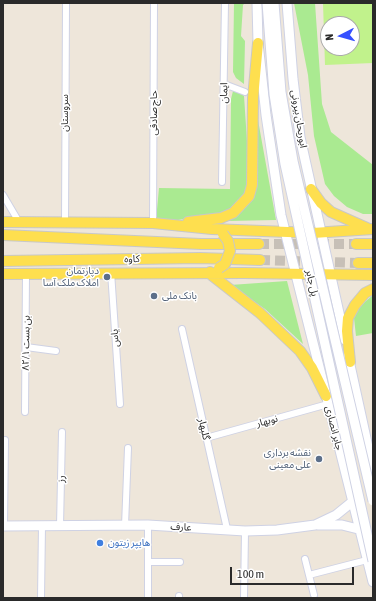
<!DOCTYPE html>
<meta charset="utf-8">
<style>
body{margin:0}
#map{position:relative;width:376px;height:601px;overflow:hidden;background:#eee6da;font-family:"Asap Condensed",sans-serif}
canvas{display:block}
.frame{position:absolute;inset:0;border:4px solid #2a2a2a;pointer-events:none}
.north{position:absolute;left:320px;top:16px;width:40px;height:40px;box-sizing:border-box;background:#fff;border:1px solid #aaa;border-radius:50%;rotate:264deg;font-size:11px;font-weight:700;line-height:16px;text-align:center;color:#2a2a2a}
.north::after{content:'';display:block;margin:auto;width:14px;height:18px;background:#3650ff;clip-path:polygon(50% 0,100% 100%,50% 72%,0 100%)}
.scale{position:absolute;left:230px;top:567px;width:124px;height:18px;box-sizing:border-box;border:2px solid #2a2a2a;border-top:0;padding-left:5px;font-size:12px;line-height:14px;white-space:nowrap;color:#2a2a2a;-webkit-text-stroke:3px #fff;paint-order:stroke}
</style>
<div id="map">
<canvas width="376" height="601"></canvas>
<div class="frame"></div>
<div class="north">N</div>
<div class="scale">100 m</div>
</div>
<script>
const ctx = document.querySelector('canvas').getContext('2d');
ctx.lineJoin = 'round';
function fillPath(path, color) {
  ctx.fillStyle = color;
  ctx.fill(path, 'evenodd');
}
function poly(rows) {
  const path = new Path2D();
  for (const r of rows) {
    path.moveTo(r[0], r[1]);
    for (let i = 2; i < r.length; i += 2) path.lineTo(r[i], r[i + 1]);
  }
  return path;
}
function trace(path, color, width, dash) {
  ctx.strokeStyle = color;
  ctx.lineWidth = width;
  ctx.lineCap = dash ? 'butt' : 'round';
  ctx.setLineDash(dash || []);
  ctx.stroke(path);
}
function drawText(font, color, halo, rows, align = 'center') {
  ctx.font = font + ' "Asap Condensed","Noto Sans Arabic",sans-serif';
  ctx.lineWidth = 3;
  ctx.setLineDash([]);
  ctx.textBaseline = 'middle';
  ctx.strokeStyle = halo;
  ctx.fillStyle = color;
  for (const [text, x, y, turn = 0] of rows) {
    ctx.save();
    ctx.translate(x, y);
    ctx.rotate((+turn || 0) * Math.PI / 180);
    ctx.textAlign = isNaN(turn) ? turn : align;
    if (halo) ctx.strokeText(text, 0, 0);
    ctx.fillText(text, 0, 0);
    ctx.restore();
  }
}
const green = poly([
 [234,3,245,3,243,5,241,36,245,41,244,84,236,78,233,72],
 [294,3,315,3,322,104,331,132,373,165,373,214,363,214,347,207,334,196,325,184,314,136,308,75],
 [233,91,241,92,244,96,248,156,247,185,242,199,233,207,220,213,172,221,156,220,159,188,230,189,231,99],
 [256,109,276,220,227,221,238,214,253,197],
 [287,281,303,344,265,309,230,285],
 [373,295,373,333,356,336,354,318,358,308]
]);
const pitch = poly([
 [323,3,373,3,373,63,325,65],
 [328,24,352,24,352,48,328,48]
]);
const primaryTunnel = poly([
 [259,244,356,244],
 [260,260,358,263]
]);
const street = poly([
 [224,84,245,92],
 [222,182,225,3],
 [3,195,19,222],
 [65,223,66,3],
 [153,223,154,3],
 [111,272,120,404],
 [182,329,227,529],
 [26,347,56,351],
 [25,412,26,273],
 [206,438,328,404],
 [4,526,5,440],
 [60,526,62,432],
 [125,526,128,448],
 [305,559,314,595],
 [148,562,180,562],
 [309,575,367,560],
 [41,598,42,526],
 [148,598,148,525],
 [179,598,179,596],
 [244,598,245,531]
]);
const secondary = poly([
 [257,3,258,43,266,115,281,215,373,582],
 [287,3,293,79,300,137,345,340],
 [348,356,373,470],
 [318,525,342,525,358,529],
 [3,526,148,525,245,531,277,530,315,525,336,515,352,502]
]);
const primary = poly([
 [311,189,321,203,331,212,367,228],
 [3,222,153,223,212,229,313,233,373,229],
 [188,222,221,218,233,213,249,196,252,185,253,98,258,43],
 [3,235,201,244,259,244],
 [356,244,373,244],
 [3,261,200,258,260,260],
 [358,263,373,263],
 [210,272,209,273,260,313,300,351,312,368,326,396],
 [3,274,244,273,373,275],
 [350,362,347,331,348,318,355,305,365,293,373,289]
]);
const secondaryBridge = poly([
 [267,3,274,94,285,164,373,561],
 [274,3,281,92,293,161,373,501]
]);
const primaryBridge = poly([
 [219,268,225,264,230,251,228,241,223,234]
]);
const markers = [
 [107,277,4,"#5c6f8a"],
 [154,296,4,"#5c6f8a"],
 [319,459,4,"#5c6f8a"],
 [100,543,4,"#3f7fe0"]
];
const streetNames = [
 ["ایمان",224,93,-89],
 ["سروستان",65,113,-90],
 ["حاج صادقی",154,113,-90],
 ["ابوریحان بیرونی",299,119,81],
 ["کاوه",132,259,-1],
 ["پل جابر",312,283,77],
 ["یاس",115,338,-94],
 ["بن بست ۸۲/۱",26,343,-89],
 ["نوبهار",267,421,-15],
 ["جابر انصاری",334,428,76],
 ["گلبهار",204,429,77],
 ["رز",61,479,-89],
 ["عارف",181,527,3]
];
const serviceNames = [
 ["دپارتمان",99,271],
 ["املاک ملک آسا",99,283],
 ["بانک ملی",162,296,"left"],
 ["نقشه برداری",311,453],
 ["علی معینی",311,465]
];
const shopNames = [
 ["هایپر زیتون",108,543]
];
fillPath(green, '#aaea91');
fillPath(pitch, '#c1f28c');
trace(primaryTunnel, '#c7c0b7', 10, [10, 5]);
trace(street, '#cfd2e4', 8);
trace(secondary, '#cfd2e4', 11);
trace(primary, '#c8c8c8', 12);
trace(street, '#fff', 6);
trace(secondary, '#fff', 9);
trace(primary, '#fedf4f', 10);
trace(secondaryBridge, '#cfd2e4', 11, []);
trace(primaryBridge, '#c8c8c8', 12, []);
trace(secondaryBridge, '#fff', 9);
trace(primaryBridge, '#fedf4f', 10);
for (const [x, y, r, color] of markers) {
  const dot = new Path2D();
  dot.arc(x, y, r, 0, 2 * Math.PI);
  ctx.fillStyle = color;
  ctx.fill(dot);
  trace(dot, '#fff', 1.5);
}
drawText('10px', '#2a2a2a', '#fff', streetNames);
drawText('10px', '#4e5e75', '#fff', serviceNames, 'right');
drawText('10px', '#366cbe', '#fff', shopNames, 'left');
</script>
